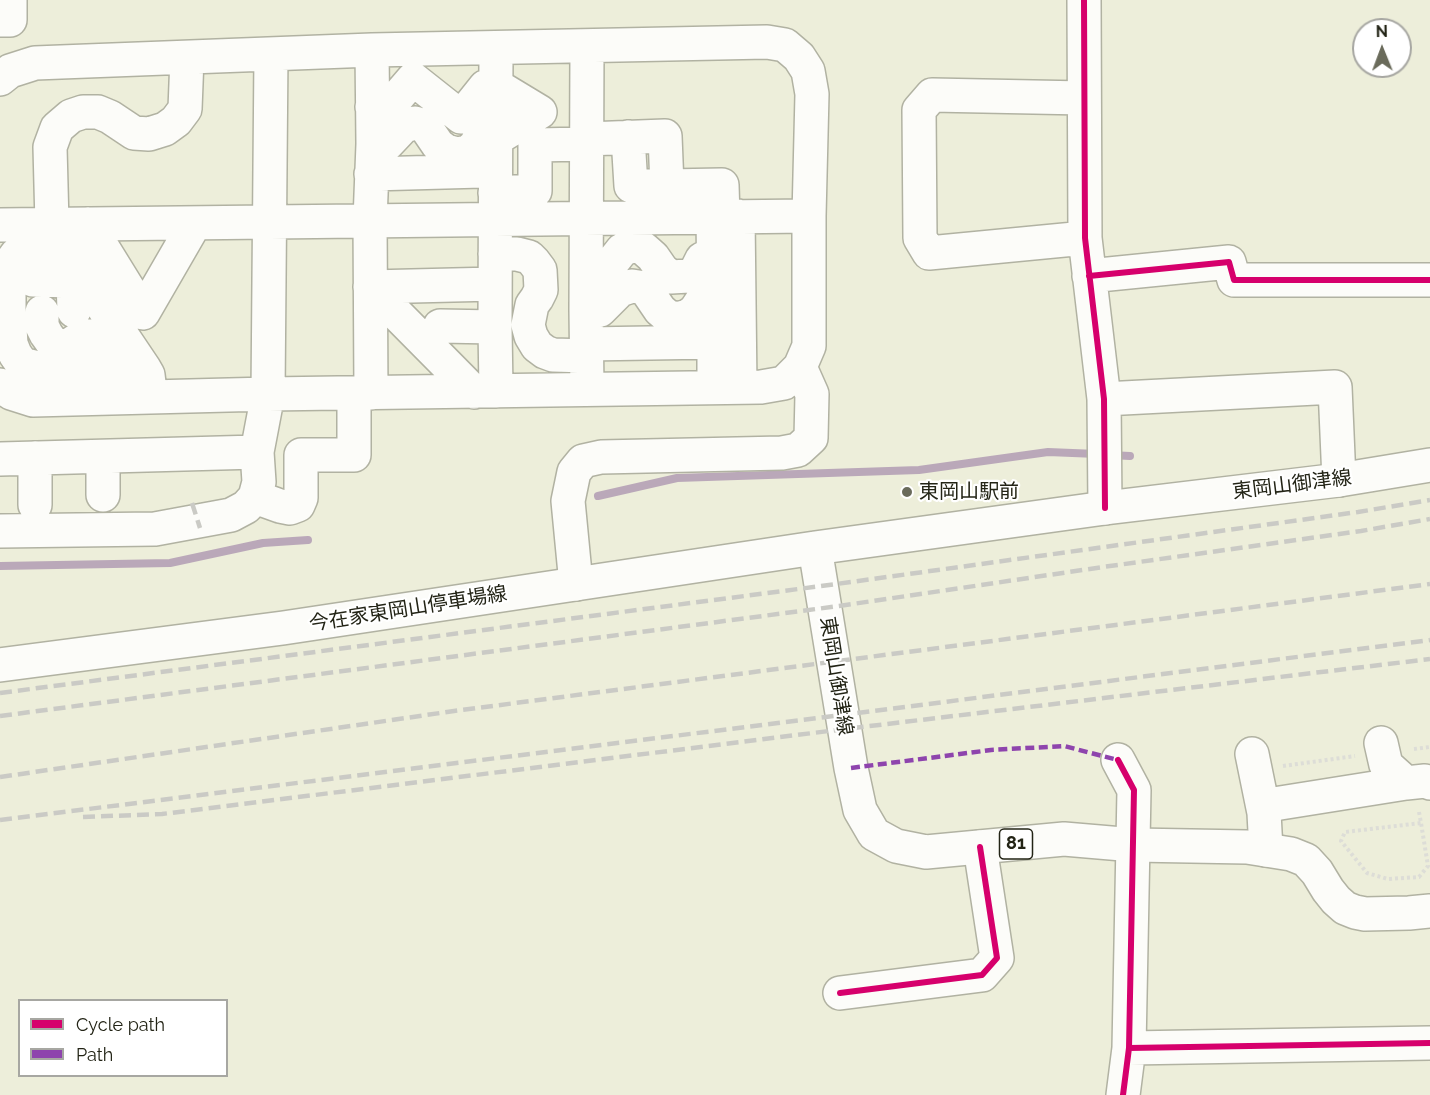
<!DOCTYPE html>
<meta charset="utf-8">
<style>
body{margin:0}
#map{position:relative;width:1430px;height:1095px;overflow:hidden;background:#edeeda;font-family:Raleway,sans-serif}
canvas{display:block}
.legend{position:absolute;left:18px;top:999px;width:210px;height:78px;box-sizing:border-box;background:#fff;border:2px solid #a7a7a2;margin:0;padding:8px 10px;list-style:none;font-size:18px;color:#232416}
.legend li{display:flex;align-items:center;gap:12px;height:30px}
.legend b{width:30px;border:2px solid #a7a7a2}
.north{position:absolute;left:1352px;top:18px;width:60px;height:60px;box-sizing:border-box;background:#fff;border:2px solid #a7a7a2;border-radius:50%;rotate:359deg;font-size:16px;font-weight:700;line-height:24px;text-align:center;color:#232416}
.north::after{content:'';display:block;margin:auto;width:21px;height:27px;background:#6a6b5b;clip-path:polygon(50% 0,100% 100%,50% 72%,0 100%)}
</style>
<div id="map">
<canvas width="1430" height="1095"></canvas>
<ul class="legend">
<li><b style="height:8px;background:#d6006c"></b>Cycle path</li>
<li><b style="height:8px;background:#8e44ad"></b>Path</li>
</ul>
<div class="north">N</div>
</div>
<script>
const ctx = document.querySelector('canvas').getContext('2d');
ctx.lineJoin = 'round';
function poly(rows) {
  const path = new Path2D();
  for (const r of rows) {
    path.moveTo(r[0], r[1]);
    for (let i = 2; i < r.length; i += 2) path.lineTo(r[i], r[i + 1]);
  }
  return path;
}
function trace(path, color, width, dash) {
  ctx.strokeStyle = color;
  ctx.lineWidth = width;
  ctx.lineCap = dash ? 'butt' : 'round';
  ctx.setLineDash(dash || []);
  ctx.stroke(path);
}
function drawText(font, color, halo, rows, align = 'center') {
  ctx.font = font + ' Raleway,"Noto Sans JP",sans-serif';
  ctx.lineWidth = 4.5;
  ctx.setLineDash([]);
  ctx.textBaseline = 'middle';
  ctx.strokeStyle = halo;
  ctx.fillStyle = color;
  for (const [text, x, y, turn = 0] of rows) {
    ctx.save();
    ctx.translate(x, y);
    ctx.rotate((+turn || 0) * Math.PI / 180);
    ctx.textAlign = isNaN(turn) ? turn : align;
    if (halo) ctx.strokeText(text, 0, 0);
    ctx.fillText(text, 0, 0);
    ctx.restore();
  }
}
const stream = poly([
 [1110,455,1130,456],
 [598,496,677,478,919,470,1048,452,1097,454],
 [0,566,170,563,263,543,308,540]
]);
const path = poly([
 [1414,749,1430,747],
 [1283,766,1355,756],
 [1419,812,1421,823,1428,866,1419,877,1388,879,1367,873,1341,841,1345,832,1421,823]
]);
const minor = poly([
 [1084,0,1085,238,1104,399,1105,508],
 [0,20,10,20,10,0],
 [587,46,586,310,587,389],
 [496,48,495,327,496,391],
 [0,79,10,71,35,63,372,50,767,42,785,45,799,57,808,71,812,94,809,216,809,346,800,367,784,383,761,387,268,394,33,400,11,393,0,385],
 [1084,98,932,95,919,110,920,238,929,253,1085,238],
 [372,107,388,108,413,79,461,117,485,87,497,86,540,112,496,139],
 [628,137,631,186,667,186],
 [587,139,665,136,667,186,722,185,723,217],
 [373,144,387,144,404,126,415,123,425,126,438,145,446,151,457,154,468,152,475,146,484,131,495,129],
 [371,174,482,171],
 [495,193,535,191,535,145,587,144],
 [713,216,714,298,714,387],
 [738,216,740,387],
 [52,224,50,147,57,128,71,116,83,112,98,112,110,117,134,133,149,134,165,129,176,121,185,109,187,58],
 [88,224,143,313,195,223],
 [0,225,809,216],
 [67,227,68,250,105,310,144,368,148,375,149,383],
 [32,250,33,280,73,281,74,311],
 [68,250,23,250,16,255,11,262,9,267,9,313,11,344,15,354,22,364,42,369,144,368],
 [495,254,517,254,529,257,534,262,540,270,541,290,537,298,532,305,528,325,531,336,537,346,545,352,553,355,587,356],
 [587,273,601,273,611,264,622,250,634,245,644,249,653,257,662,270,671,277,689,276,696,271,702,259,714,253],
 [1089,276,1229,262,1234,280,1430,280],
 [370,287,474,392],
 [370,287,495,284],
 [586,310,600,310,620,290,632,286,645,288,660,310,667,316,677,319,688,316,695,311,701,302,714,298],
 [42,312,42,326,46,334,51,341,57,345,65,346,71,344,83,336,92,336,99,338,104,343,106,350,107,368],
 [440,326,495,327],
 [586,344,714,342],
 [371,393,370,220,373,144,372,50],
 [1104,399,1335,387,1339,480],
 [0,459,257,452],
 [103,495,103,457],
 [255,497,280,506,290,508,298,505,301,498,301,455,354,455,354,394],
 [35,505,35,458],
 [0,531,155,529,231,515,246,507,255,497,259,482,257,452,268,394,271,54],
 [576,584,568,501,574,472,583,461,601,457,782,453,798,450,811,438,812,394,800,367],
 [1381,743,1386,765,1406,783],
 [1252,754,1264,813],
 [1118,760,1134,790,1129,1048,1123,1095],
 [1266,850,1264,813,1274,804,1406,783,1425,781,1430,783],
 [840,993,982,975,997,958,980,847],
 [1129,1048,1430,1043]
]);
const major = poly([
 [815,548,851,768,860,810,874,834,896,846,926,852,1064,839,1134,845,1247,847,1291,854,1306,860,1317,872,1328,890,1336,900,1345,908,1355,912,1365,914,1409,913,1430,911],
 [0,665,283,628,815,548,1105,508,1339,480,1430,465]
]);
const rail = poly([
 [192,503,200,528],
 [0,693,829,585,1358,512,1430,500],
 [0,716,839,606,1103,567,1361,531,1430,519],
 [0,777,454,711,1430,584],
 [83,817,162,814,845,729,1430,659],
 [0,820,842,715,1430,640]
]);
const quiet = poly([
 [851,768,991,750,1064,746,1118,760]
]);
const cycleway = poly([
 [1084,0,1085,238,1104,399,1105,508],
 [1089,276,1229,262,1234,280,1430,280],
 [1118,760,1134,790,1129,1048,1123,1095],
 [840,993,982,975,997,958,980,847],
 [1129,1048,1430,1043]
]);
const markers = [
 [907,492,6,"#6a6b5b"]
];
const shields = [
 [1016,844,33]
];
const shieldNames = [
 ["81",1016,844]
];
const streetNames = [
 ["東岡山御津線",1292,485,-7],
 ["今在家東岡山停車場線",408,609,-9],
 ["東岡山御津線",836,676,81]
];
const poiNames = [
 ["東岡山駅前",919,492]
];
trace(stream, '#baa8b9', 8);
trace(minor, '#b1b2a2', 36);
trace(major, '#b1b2a2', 36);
trace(path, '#ddddd7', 4, [3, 3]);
trace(minor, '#fcfcf9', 33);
trace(major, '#fcfcf9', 33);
trace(rail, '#cacac5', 4.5, [12, 6]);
trace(quiet, '#8e44ad', 4.5, [9, 4.5]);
trace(cycleway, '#d6006c', 6);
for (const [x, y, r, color] of markers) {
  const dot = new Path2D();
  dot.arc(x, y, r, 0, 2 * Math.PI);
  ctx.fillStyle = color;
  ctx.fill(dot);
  trace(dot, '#fff', 2);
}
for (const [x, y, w] of shields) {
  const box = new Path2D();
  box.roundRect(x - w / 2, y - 15, w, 30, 4.5);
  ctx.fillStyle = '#fff';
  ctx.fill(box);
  trace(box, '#232416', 1.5);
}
drawText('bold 18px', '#232416', null, shieldNames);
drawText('20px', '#232416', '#fff', streetNames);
drawText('20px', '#232416', '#fff', poiNames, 'left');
</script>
